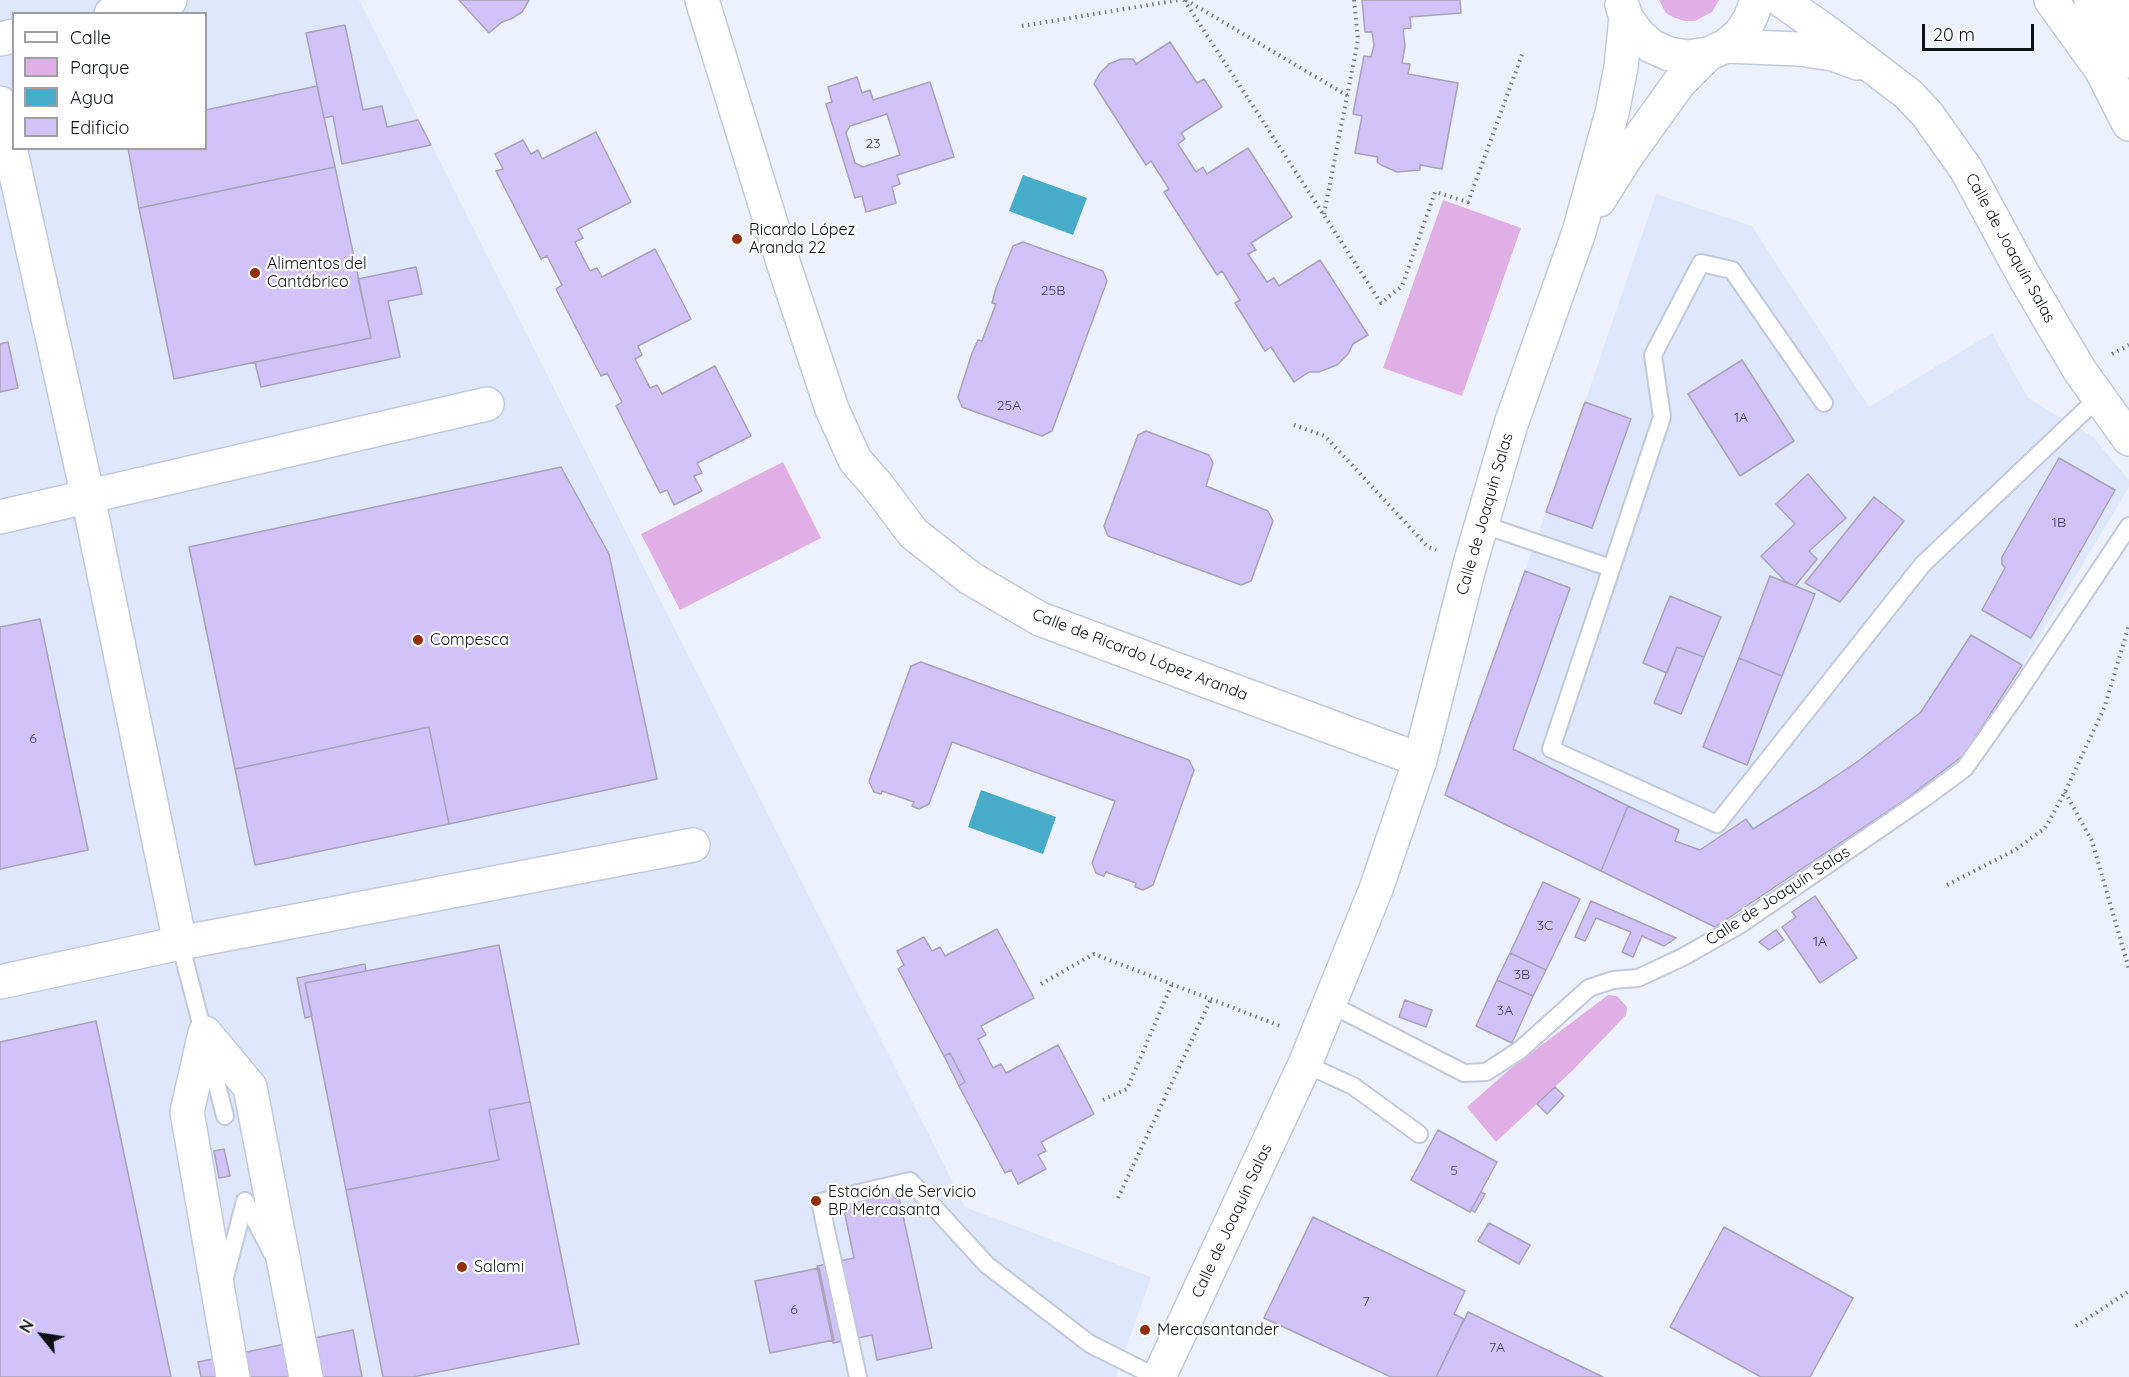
<!DOCTYPE html>
<meta charset="utf-8">
<style>
body{margin:0}
#map{position:relative;width:2129px;height:1377px;overflow:hidden;background:#ecf1fd;font-family:Quicksand,sans-serif}
canvas{display:block}
.legend{position:absolute;left:12px;top:12px;width:195px;height:138px;box-sizing:border-box;background:#fff;border:2px solid #9e9fa2;margin:0;padding:8px 10px;list-style:none;font-size:18px;color:#0d1016}
.legend li{display:flex;align-items:center;gap:12px;height:30px}
.legend b{width:30px;border:2px solid #9e9fa2}
.north{position:absolute;left:12px;top:1305px;width:60px;height:60px;-webkit-text-stroke:4px #fff;paint-order:stroke;rotate:300deg;font-size:16px;font-weight:700;line-height:24px;text-align:center;color:#0d1016}
.north::after{content:'';display:block;margin:auto;width:21px;height:27px;background:#0d1016;clip-path:polygon(50% 0,100% 100%,50% 72%,0 100%)}
.scale{position:absolute;left:1922px;top:24px;width:112px;height:27px;box-sizing:border-box;border:3px solid #0d1016;border-top:0;padding-left:8px;font-size:18px;line-height:21px;white-space:nowrap;color:#0d1016;-webkit-text-stroke:4px #fff;paint-order:stroke}
</style>
<div id="map">
<canvas width="2129" height="1377"></canvas>
<ul class="legend">
<li><b style="height:8px;background:#fff"></b>Calle</li>
<li><b style="height:16px;background:#dfafe6"></b>Parque</li>
<li><b style="height:16px;background:#46acca"></b>Agua</li>
<li><b style="height:16px;background:#d1c3fa"></b>Edificio</li>
</ul>
<div class="north">N</div>
<div class="scale">20 m</div>
</div>
<script>
const ctx = document.querySelector('canvas').getContext('2d');
ctx.lineJoin = 'round';
function fillPath(path, color) {
  ctx.fillStyle = color;
  ctx.fill(path, 'evenodd');
}
function poly(rows) {
  const path = new Path2D();
  for (const r of rows) {
    path.moveTo(r[0], r[1]);
    for (let i = 2; i < r.length; i += 2) path.lineTo(r[i], r[i + 1]);
  }
  return path;
}
function trace(path, color, width, dash) {
  ctx.strokeStyle = color;
  ctx.lineWidth = width;
  ctx.lineCap = dash ? 'butt' : 'round';
  ctx.setLineDash(dash || []);
  ctx.stroke(path);
}
function drawText(font, color, halo, rows, align = 'center') {
  ctx.font = font + ' Quicksand,sans-serif';
  ctx.lineWidth = 4.5;
  ctx.setLineDash([]);
  ctx.textBaseline = 'middle';
  ctx.strokeStyle = halo;
  ctx.fillStyle = color;
  for (const [text, x, y, turn = 0] of rows) {
    ctx.save();
    ctx.translate(x, y);
    ctx.rotate((+turn || 0) * Math.PI / 180);
    ctx.textAlign = isNaN(turn) ? turn : align;
    if (halo) ctx.strokeText(text, 0, 0);
    ctx.fillText(text, 0, 0);
    ctx.restore();
  }
}
const built = poly([
 [0,0,359,0,965,1207,1151,1277,1116,1377,0,1377],
 [14,14,206,14,206,148,14,148],
 [1656,194,1752,226,1869,407,1992,333,2028,398,2093,437,2129,480,2129,487,2022,665,1964,755,1906,799,1715,927,1445,795,1585,402]
]);
const green = poly([
 [1659,0,1719,0,1712,12,1695,21,1685,21,1675,18,1666,13],
 [1443,200,1521,228,1462,396,1383,368],
 [783,462,821,538,680,610,641,534],
 [1608,995,1617,996,1627,1007,1626,1015,1573,1070,1496,1142,1467,1107,1510,1069]
]);
const water = poly([
 [1023,175,1087,198,1073,235,1009,211],
 [981,790,1056,817,1043,854,968,827]
]);
const building = poly([
 [459,0,529,0,522,12,511,19,502,22,489,33,459,0],
 [1362,0,1460,0,1461,13,1410,17,1411,28,1403,29,1405,46,1402,63,1410,64,1408,74,1458,83,1442,169,1420,165,1420,170,1397,172,1381,165,1377,162,1378,157,1355,153,1362,116,1353,114,1364,56,1371,57,1374,45,1372,32,1365,32,1362,0],
 [345,25,363,110,382,106,387,127,418,120,431,145,342,164,333,116,324,118,306,33,345,25],
 [1170,42,1197,83,1204,79,1222,107,1181,133,1185,139,1178,144,1196,172,1203,167,1207,174,1248,148,1292,217,1251,243,1256,250,1248,254,1267,282,1274,278,1279,286,1320,260,1368,335,1353,344,1348,354,1337,365,1319,372,1309,372,1294,382,1271,347,1265,351,1235,303,1240,300,1222,271,1217,275,1164,192,1169,189,1151,161,1146,165,1094,84,1100,73,1109,64,1121,59,1133,59,1136,64,1170,42],
 [857,77,862,93,870,90,873,100,930,82,954,157,897,175,900,184,892,187,896,203,866,212,862,196,855,198,826,104,832,102,828,87,857,77],
 [317,86,335,167,139,208,128,148,206,148,206,110,317,86],
 [887,114,900,155,863,167,855,163,846,133,850,126,887,114],
 [596,132,631,202,578,229,583,238,575,242,590,271,597,268,602,277,655,249,691,319,638,346,642,355,635,359,650,388,657,385,662,394,715,366,751,436,697,463,702,473,694,476,702,491,674,505,667,490,660,493,616,406,622,402,607,373,601,376,556,289,562,285,547,256,541,259,496,171,503,169,495,154,523,140,531,154,538,150,542,159,596,132],
 [335,167,371,338,174,379,139,208,335,167],
 [1023,242,1103,271,1107,281,1052,431,1042,436,962,407,958,397,972,353,978,340,982,341,996,304,992,303,996,288,1013,246,1023,242],
 [416,267,422,294,388,301,400,357,261,387,255,362,371,338,358,279,416,267],
 [8,342,18,388,0,392,0,344,8,342],
 [1742,360,1794,441,1740,476,1688,394,1742,360],
 [1585,402,1631,419,1592,528,1546,512,1585,402],
 [1146,431,1209,455,1213,463,1206,486,1268,511,1273,521,1251,581,1241,585,1108,536,1104,526,1138,435,1146,431],
 [2059,458,2115,490,2031,638,1982,610,2005,568,2002,564,2002,557,2059,458],
 [561,467,609,554,657,779,449,824,429,727,235,769,189,547,561,467],
 [1808,474,1846,518,1809,551,1817,559,1795,586,1786,582,1761,556,1795,524,1776,504,1808,474],
 [1874,497,1904,521,1840,602,1805,583,1874,497],
 [1525,571,1570,588,1513,749,1628,806,1601,871,1445,795,1525,571],
 [1770,576,1815,594,1782,676,1739,658,1770,576],
 [1670,596,1721,617,1704,657,1677,647,1667,673,1643,663,1670,596],
 [40,619,88,850,0,869,0,627,40,619],
 [1971,635,2022,665,1964,755,1906,799,1715,927,1601,871,1628,806,1679,830,1675,841,1700,850,1746,819,1753,829,1815,790,1857,762,1921,712,1971,635],
 [1677,647,1704,657,1681,714,1654,703,1677,647],
 [1739,658,1782,676,1747,765,1703,747,1739,658],
 [921,662,1189,760,1194,770,1153,885,1143,890,1135,887,1136,883,1106,872,1104,876,1096,873,1092,863,1115,801,952,742,929,804,919,809,912,806,914,802,882,791,881,794,874,792,869,781,911,666,921,662],
 [429,727,449,824,255,865,235,769,429,727],
 [1543,882,1580,899,1546,970,1510,953,1543,882],
 [1815,896,1857,958,1820,983,1782,927,1796,917,1792,912,1815,896],
 [1591,901,1676,938,1664,946,1642,936,1633,957,1622,952,1631,932,1596,918,1585,941,1575,937,1591,901],
 [997,929,1034,998,981,1026,986,1035,978,1039,993,1068,1001,1064,1006,1073,1058,1045,1094,1114,1041,1142,1046,1151,1038,1155,1046,1169,1018,1184,1011,1170,1005,1173,959,1086,965,1082,950,1053,944,1056,898,969,904,965,897,951,924,937,932,951,940,947,945,956,997,929],
 [1776,930,1784,940,1769,950,1759,942,1776,930],
 [499,945,530,1102,489,1110,499,1160,346,1190,305,983,499,945],
 [1510,953,1546,970,1533,996,1497,980,1510,953],
 [365,964,366,971,305,983,312,1016,305,1018,297,978,365,964],
 [1497,980,1533,996,1512,1043,1476,1026,1497,980],
 [1405,1000,1432,1010,1426,1027,1399,1017,1405,1000],
 [96,1021,171,1377,0,1377,0,1042,96,1021],
 [950,1053,965,1082,959,1086,944,1056,950,1053],
 [1555,1087,1564,1096,1547,1114,1537,1104,1555,1087],
 [530,1102,579,1344,413,1377,383,1377,346,1190,499,1160,489,1110,530,1102],
 [1438,1130,1497,1162,1470,1212,1411,1180,1438,1130],
 [224,1149,230,1176,219,1178,214,1151,224,1149],
 [1481,1192,1485,1194,1475,1212,1471,1210,1481,1192],
 [898,1193,932,1348,877,1360,872,1335,833,1343,817,1266,854,1258,843,1205,898,1193],
 [1313,1217,1465,1291,1454,1314,1464,1319,1436,1377,1391,1377,1264,1318,1313,1217],
 [1489,1223,1530,1245,1519,1264,1478,1241,1489,1223],
 [1724,1227,1853,1298,1810,1377,1761,1377,1670,1327,1724,1227],
 [819,1268,834,1340,770,1353,755,1281,819,1268],
 [1468,1312,1603,1377,1436,1377,1468,1312],
 [353,1330,362,1377,201,1377,198,1362,353,1330]
]);
const path = poly([
 [1184,0,1381,303,1402,286,1435,192,1468,202,1523,52],
 [1186,0,1348,96],
 [1022,26,1179,0],
 [1324,214,1358,40,1354,0],
 [2112,354,2129,345],
 [1294,425,1325,436,1428,547,1436,550],
 [2065,792,2092,841,2129,969],
 [1947,885,2015,850,2045,828,2065,792,2105,706,2129,625],
 [1041,984,1094,954,1283,1027],
 [1103,1100,1127,1089,1172,984],
 [1118,1198,1211,999],
 [2076,1326,2129,1291]
]);
const service = poly([
 [1824,403,1732,270,1701,263,1653,355,1662,417,1551,749,1717,824,1923,564,2099,397],
 [1481,524,1611,568],
 [180,943,225,1116],
 [1330,1004,1464,1073,1486,1072,1520,1050,1589,988,1613,980,1638,978,1683,957,1741,924,1926,797,1965,768,2015,697,2129,526],
 [1305,1064,1353,1086,1419,1134],
 [245,1201,272,1253],
 [224,1281,245,1201],
 [858,1377,820,1202,910,1181,987,1265,1090,1344,1156,1377]
]);
const minor = poly([
 [702,0,782,259,832,409,855,460,877,485,913,533,970,578,1040,619,1420,760],
 [1781,0,1828,33,1908,94,1927,114,1966,169,2024,276,2080,371,2129,439],
 [111,14,170,0],
 [0,39,14,36],
 [1726,46,1799,49,1833,54,1857,63],
 [0,103,88,497,180,943],
 [0,517,487,404],
 [0,982,180,943,693,845],
 [205,1033,250,1087,306,1377],
 [205,1033,187,1112,233,1377]
]);
const tertiary = poly([
 [1622,5,1626,17,1637,33,1651,46,1669,54,1688,57,1708,54,1726,46,1740,34,1750,19,1757,0],
 [1599,200,1628,154,1679,83,1708,54],
 [1159,1377,1305,1064,1376,889,1420,760,1470,564,1511,424,1579,232,1612,113,1621,67,1626,17]
]);
const trunk = poly([
 [2051,0,2121,97],
 [2091,0,2129,61]
]);
const motorway = poly([
 [2113,0,2129,19],
 [2103,73,2129,124]
]);
const markers = [
 [737,239,6,"#942f04"],
 [255,273,6,"#942f04"],
 [418,640,6,"#942f04"],
 [816,1201,6,"#942f04"],
 [462,1267,6,"#942f04"],
 [1145,1330,6,"#942f04"]
];
const numberNames = [
 ["23",873,144],
 ["25B",1053,291],
 ["25A",1009,406],
 ["1A",1741,418],
 ["1B",2059,523],
 ["6",33,739],
 ["3C",1545,926],
 ["1A",1820,942],
 ["3B",1522,975],
 ["3A",1505,1011],
 ["5",1454,1171],
 ["7",1366,1302],
 ["6",794,1310],
 ["7A",1497,1348]
];
const poiNames = [
 ["Ricardo López",749,230],
 ["Aranda 22",749,248],
 ["Alimentos del",267,264],
 ["Cantábrico",267,282],
 ["Compesca",430,640],
 ["Estación de Servicio",828,1192],
 ["BP Mercasanta",828,1210],
 ["Salami",474,1267],
 ["Mercasantander",1157,1330]
];
const streetNames = [
 ["Calle de Joaquín Salas",2010,248,61],
 ["Calle de Joaquín Salas",1485,514,-74],
 ["Calle de Ricardo López Aranda",1140,655,21],
 ["Calle de Joaquín Salas",1778,896,-33],
 ["Calle de Joaquín Salas",1232,1221,-65]
];
fillPath(built, '#dfe7fd');
fillPath(green, '#dfafe6');
fillPath(water, '#46acca');
fillPath(building, '#d1c3fa');
trace(building, '#a8a3b7', 1.5);
trace(service, '#c2c9dd', 20);
trace(minor, '#c2c9dd', 36);
trace(tertiary, '#c2c9dd', 36);
trace(trunk, '#c2c9dd', 36);
trace(motorway, '#c2c9dd', 36);
trace(path, '#777b84', 4, [1.5, 4.5]);
trace(service, '#fff', 16);
trace(minor, '#fff', 33);
trace(tertiary, '#fff', 33);
trace(trunk, '#fff', 33);
trace(motorway, '#fff', 33);
for (const [x, y, r, color] of markers) {
  const dot = new Path2D();
  dot.arc(x, y, r, 0, 2 * Math.PI);
  ctx.fillStyle = color;
  ctx.fill(dot);
  trace(dot, '#fff', 2);
}
drawText('14px', '#3e3d4f', null, numberNames);
drawText('16px', '#0d1016', '#fff', poiNames, 'left');
drawText('16px', '#0d1016', '#fff', streetNames);
</script>
